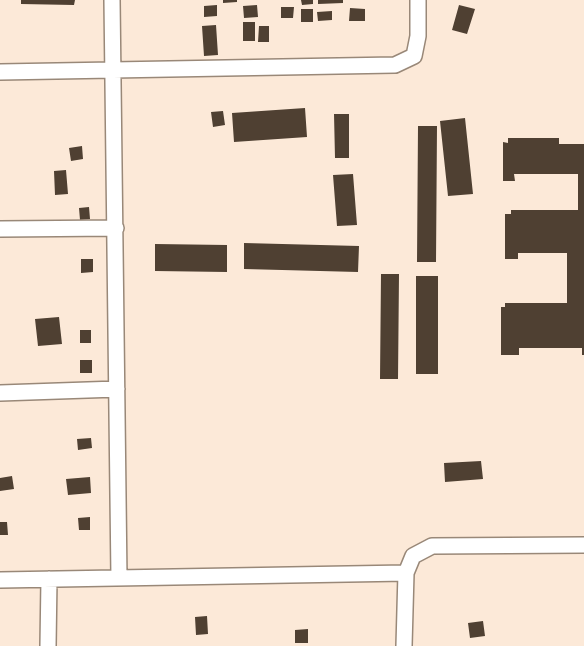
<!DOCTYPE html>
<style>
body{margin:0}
canvas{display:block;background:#fce9d8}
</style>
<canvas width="584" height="646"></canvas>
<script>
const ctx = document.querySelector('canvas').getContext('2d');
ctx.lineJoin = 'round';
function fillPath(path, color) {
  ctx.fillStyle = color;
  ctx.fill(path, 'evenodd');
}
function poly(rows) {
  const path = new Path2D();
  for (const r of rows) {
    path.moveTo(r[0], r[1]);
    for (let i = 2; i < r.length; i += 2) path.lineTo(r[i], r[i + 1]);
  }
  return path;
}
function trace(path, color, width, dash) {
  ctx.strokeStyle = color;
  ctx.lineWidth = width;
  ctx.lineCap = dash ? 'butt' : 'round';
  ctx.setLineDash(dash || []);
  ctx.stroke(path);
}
const building = poly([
 [21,0,75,0,74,5,21,4],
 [223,0,237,0,237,2,223,3],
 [301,0,313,0,313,4,302,5],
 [318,0,343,0,343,3,318,4],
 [217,5,217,16,204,17,204,6],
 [257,5,258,17,244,18,243,6],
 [459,5,475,9,467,34,452,30],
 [281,7,294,7,293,18,281,18],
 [350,8,365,9,365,21,349,21],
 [301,9,313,9,313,22,301,22],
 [332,11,332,20,318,21,317,12],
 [243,22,255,22,255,41,243,41],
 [216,25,218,55,204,56,202,26],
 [259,26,269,26,269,42,258,42],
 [305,108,307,137,234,142,232,113],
 [223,111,225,125,213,127,211,112],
 [334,114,349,114,349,158,335,158],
 [465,118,473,194,448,196,440,121],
 [418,126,437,126,436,262,417,262],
 [508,138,559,138,559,144,584,144,584,355,582,355,582,348,519,348,519,355,501,355,501,307,505,307,505,303,567,303,567,253,518,253,518,259,505,259,505,214,511,214,511,210,578,210,578,174,514,174,515,181,503,181,503,142,508,143],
 [82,146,83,159,71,161,69,148],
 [66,170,68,194,55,195,54,171],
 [353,174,357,225,337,226,333,175],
 [89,207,90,219,80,220,79,208],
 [244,243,359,246,358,272,244,269],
 [155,244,227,245,227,272,155,271],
 [81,259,93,259,93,272,81,273],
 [381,274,399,274,398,379,380,379],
 [416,276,438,276,438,374,416,374],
 [59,317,62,344,38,346,35,319],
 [80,330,91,330,91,343,80,343],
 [80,360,92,360,92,373,80,373],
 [91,438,92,448,78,450,77,439],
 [481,461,483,479,445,482,444,463],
 [12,476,14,489,0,491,0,478],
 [90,477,91,493,68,495,66,479],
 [90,517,90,530,79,530,78,518],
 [0,522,7,522,8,535,0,535],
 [207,616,208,634,196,635,195,617],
 [483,621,485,636,470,638,468,623],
 [308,629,308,643,295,643,295,630]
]);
const street = poly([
 [112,0,119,578],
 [0,72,395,65,414,56,418,36,418,0],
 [0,229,116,228],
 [0,393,117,389],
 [0,580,406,573],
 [48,646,49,579],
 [404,646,406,573,413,556,432,546,584,545]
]);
fillPath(building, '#4f4032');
trace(street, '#998878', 18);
trace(street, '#fff', 15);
</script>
